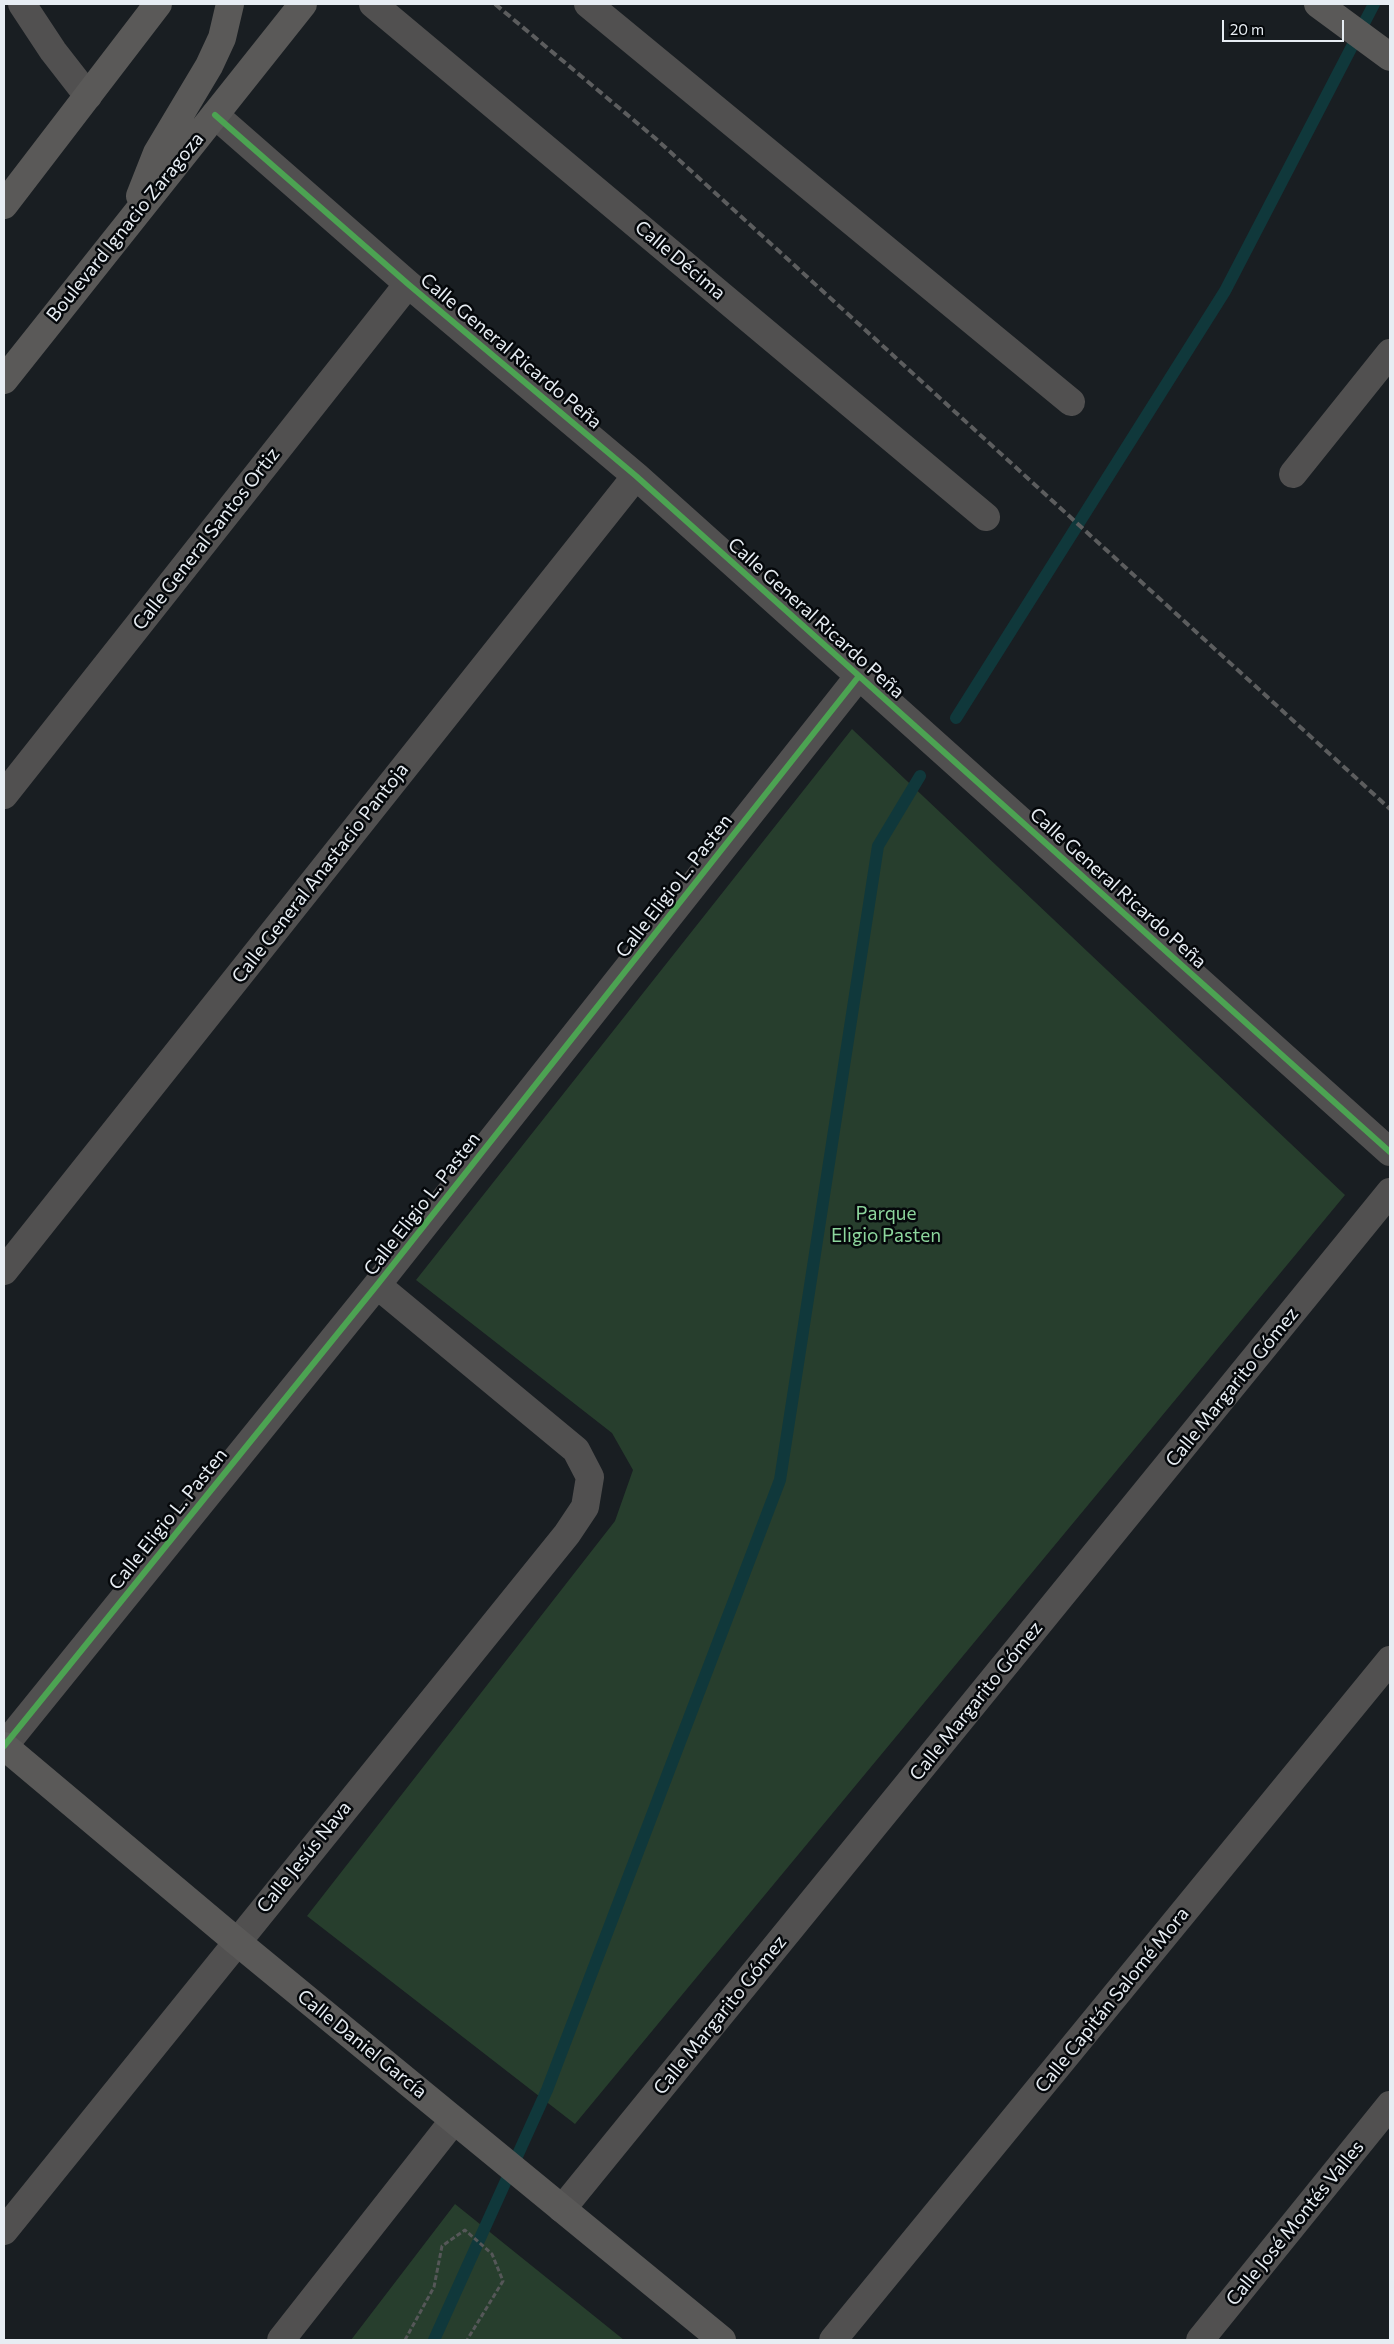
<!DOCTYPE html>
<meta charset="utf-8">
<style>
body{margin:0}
#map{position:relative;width:1394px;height:2344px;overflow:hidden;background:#191e22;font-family:Commissioner,sans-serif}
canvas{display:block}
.frame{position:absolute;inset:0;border:5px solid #e7edf3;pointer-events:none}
.scale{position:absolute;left:1222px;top:20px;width:122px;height:22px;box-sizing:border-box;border:2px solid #e7edf3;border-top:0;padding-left:6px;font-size:15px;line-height:18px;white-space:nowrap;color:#e7edf3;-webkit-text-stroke:4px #05080b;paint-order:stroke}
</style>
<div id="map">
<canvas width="1394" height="2344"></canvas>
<div class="frame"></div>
<div class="scale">20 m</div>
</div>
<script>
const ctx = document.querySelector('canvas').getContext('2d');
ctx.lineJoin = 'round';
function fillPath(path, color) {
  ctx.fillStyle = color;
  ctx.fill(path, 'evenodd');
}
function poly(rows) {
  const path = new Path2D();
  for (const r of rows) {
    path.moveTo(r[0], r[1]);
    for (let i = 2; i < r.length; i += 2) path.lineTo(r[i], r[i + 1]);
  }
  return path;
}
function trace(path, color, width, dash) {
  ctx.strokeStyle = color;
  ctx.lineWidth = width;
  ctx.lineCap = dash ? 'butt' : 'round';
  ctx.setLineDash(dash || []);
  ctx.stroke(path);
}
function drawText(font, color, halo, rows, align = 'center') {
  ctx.font = font + ' Commissioner,sans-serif';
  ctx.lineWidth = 5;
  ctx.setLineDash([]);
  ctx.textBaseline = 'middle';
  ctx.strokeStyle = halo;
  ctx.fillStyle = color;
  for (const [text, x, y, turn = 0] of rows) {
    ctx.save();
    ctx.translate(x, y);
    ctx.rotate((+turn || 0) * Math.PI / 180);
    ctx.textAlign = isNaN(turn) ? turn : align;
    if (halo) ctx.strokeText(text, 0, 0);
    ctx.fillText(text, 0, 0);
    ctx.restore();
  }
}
const green = poly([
 [852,729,1345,1195,575,2124,307,1916,615,1521,633,1470,612,1433,416,1280],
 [455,2204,624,2340,351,2340]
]);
const stream = poly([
 [956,718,1225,291,1374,4],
 [434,2340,547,2090,780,1480,878,846,920,776]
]);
const path = poly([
 [405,2340,434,2287,442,2246,465,2230,492,2254,503,2281,467,2340]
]);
const minor = poly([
 [22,4,53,51,88,96],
 [373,4,986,517],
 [588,4,1071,402],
 [215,115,408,284,636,476,1390,1152],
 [1293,474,1390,353],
 [4,795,408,284],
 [4,1271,636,476],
 [4,1746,377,1285,859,676],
 [562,2209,1390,1192],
 [4,2231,567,1534,585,1507,590,1477,576,1450,377,1285],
 [281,2340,454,2120],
 [833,2340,1390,1660],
 [1200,2340,1390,2105]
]);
const major = poly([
 [1318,4,1390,57],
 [140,196,157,153,209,66,222,38,230,4],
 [4,205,158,4],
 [4,380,303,4],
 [4,1746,236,1941,722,2340]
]);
const rail = poly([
 [495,4,655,138,1390,809]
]);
const cycleway = poly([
 [215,115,408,284,636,476,1390,1152],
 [4,1746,377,1285,859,676]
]);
const streetNames = [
 ["Boulevard Ignacio Zaragoza",125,227,-51],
 ["Calle Décima",680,260,40],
 ["Calle General Ricardo Peña",511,351,40],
 ["Calle General Santos Ortiz",206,539,-52],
 ["Calle General Ricardo Peña",816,618,42],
 ["Calle General Anastacio Pantoja",320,873,-52],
 ["Calle Eligio L. Pasten",674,886,-52],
 ["Calle General Ricardo Peña",1118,888,42],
 ["Calle Eligio L. Pasten",422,1204,-52],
 ["Calle Margarito Gómez",1232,1387,-51],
 ["Calle Eligio L. Pasten",168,1519,-51],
 ["Calle Margarito Gómez",976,1701,-51],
 ["Calle Jesús Nava",304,1857,-51],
 ["Calle Capitán Salomé Mora",1112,2000,-51],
 ["Calle Margarito Gómez",720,2015,-51],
 ["Calle Daniel García",362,2044,39],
 ["Calle José Montés Valles",1295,2223,-51]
];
const parkNames = [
 ["Parque",886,1214],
 ["Eligio Pasten",886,1236]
];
fillPath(green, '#273e2d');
trace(stream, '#10383b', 12);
trace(path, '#555758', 3, [5, 2.5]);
trace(minor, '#515050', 28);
trace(major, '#5a5958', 28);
trace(rail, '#5c5d5e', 4, [8, 4]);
trace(cycleway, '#4ca352', 6);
drawText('19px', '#e7edf3', '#05080b', streetNames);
drawText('19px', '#8dd69d', '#05080b', parkNames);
</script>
